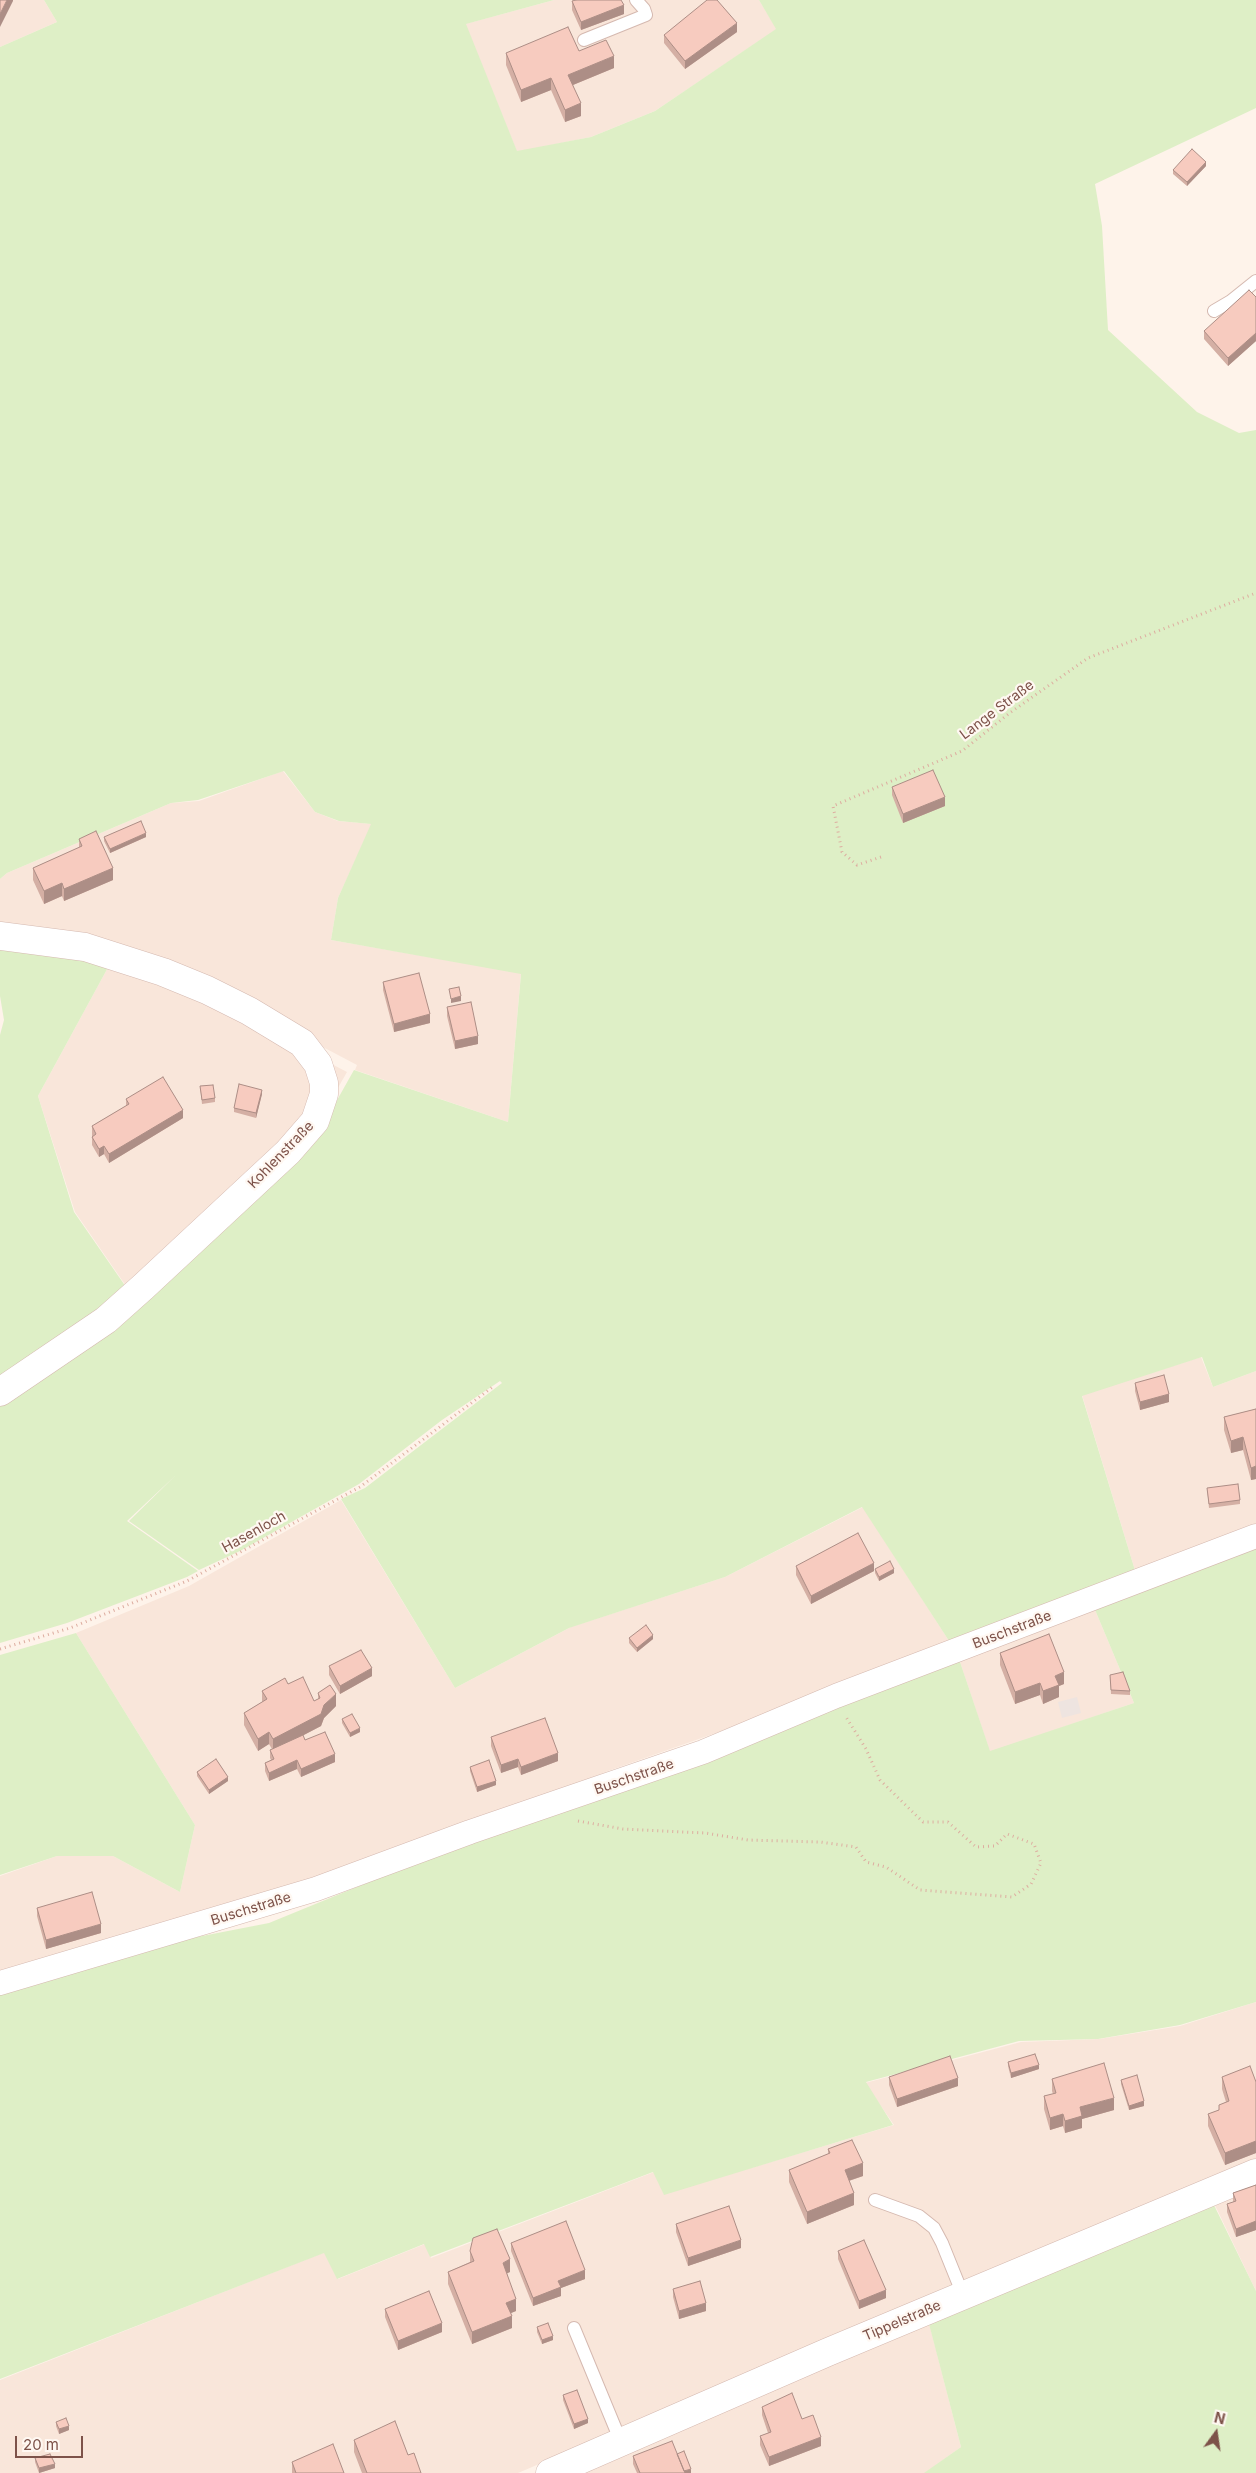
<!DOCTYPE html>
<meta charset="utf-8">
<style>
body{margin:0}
#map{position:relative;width:1256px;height:2473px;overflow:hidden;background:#fef3ea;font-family:Inter,sans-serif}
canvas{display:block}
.north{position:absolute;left:1191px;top:2408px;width:50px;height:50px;-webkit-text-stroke:4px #fff8f2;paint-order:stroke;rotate:14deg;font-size:14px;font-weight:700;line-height:20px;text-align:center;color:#7d5249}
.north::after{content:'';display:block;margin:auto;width:18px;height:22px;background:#7d5249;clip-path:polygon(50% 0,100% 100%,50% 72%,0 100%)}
.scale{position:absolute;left:15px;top:2436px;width:68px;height:22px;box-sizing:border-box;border:2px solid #7d5249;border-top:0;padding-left:6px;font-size:15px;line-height:18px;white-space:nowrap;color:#7d5249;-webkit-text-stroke:4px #fff8f2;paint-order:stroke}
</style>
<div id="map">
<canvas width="1256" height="2473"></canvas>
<div class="north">N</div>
<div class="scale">20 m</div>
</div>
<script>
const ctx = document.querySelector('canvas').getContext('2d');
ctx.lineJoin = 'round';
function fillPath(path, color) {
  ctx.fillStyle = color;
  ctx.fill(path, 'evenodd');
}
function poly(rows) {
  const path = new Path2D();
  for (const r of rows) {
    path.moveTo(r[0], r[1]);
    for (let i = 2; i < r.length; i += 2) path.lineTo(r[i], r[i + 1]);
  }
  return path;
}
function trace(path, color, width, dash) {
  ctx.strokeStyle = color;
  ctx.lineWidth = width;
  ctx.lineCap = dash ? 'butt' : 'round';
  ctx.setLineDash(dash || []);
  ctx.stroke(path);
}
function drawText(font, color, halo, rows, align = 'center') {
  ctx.font = font + ' Inter,sans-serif';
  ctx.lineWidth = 4.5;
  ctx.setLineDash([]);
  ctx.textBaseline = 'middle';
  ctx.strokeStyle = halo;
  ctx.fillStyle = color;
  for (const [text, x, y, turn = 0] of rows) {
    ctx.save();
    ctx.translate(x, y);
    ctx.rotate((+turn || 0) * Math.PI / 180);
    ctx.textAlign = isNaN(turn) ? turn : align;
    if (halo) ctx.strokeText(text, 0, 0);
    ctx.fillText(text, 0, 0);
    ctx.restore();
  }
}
const residential = poly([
 [0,0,44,0,57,22,0,47],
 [554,0,759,0,777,29,655,111,591,137,517,152,465,24],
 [283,771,315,812,338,821,372,824,338,898,331,940,521,973,508,1122,355,1070,357,1065,171,967,0,928,0,879,7,873,171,803,199,801],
 [111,962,222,1007,347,1072,319,1121,126,1286,75,1212,38,1096],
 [1201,1357,1213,1387,1256,1371,1256,1531,1137,1577,1082,1395],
 [341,1500,455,1688,571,1627,725,1577,863,1507,951,1644,835,1691,608,1771,419,1848,0,1976,0,1876,57,1856,113,1856,180,1892,195,1825,76,1633,189,1586],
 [1093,1605,1134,1703,990,1752,957,1653],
 [1256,2002,1256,2159,518,2473,0,2473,0,2380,325,2252,338,2279,425,2244,431,2258,654,2172,664,2194,894,2125,865,2083,1021,2042,1099,2039,1180,2026],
 [1256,2183,1256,2291,1212,2199],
 [929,2323,961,2447,925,2473,579,2473]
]);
const industrial = poly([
 [1077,1697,1081,1713,1062,1718,1058,1702]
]);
const green = poly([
 [44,0,554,0,466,24,517,151,591,137,655,111,776,29,759,0,1256,0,1256,108,1095,184,1102,226,1108,330,1197,412,1239,433,1256,430,1256,1371,1213,1387,1202,1357,1082,1396,1137,1577,951,1644,862,1507,725,1577,569,1628,455,1688,341,1499,365,1488,502,1383,500,1381,442,1420,359,1484,240,1551,199,1570,129,1521,176,1475,127,1521,198,1571,187,1577,67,1623,0,1643,0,1399,323,1125,354,1070,508,1122,521,974,331,940,338,898,371,824,339,821,315,812,284,771,198,800,171,803,7,873,0,879,0,47,57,22],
 [0,945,111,962,38,1096,74,1212,126,1287,0,1385,0,1035,4,1020,0,996],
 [1256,1544,1256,2002,1180,2025,1098,2039,1019,2041,866,2082,893,2125,664,2195,653,2172,430,2257,424,2244,337,2279,324,2253,0,2379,0,1988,156,1945,269,1923,479,1837,957,1653,990,1751,1134,1703,1093,1605],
 [76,1633,195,1825,180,1892,113,1856,57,1856,0,1875,0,1655],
 [1212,2201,1256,2291,1256,2473,924,2473,961,2447,929,2324]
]);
const path = poly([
 [881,857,857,865,842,852,833,806,962,751,1011,712,1088,658,1256,593],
 [0,1649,70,1628,187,1581,360,1487,494,1386],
 [578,1821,623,1829,705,1833,748,1840,820,1842,856,1847,866,1862,886,1867,920,1890,1012,1897,1031,1884,1041,1863,1034,1844,1007,1834,995,1846,976,1847,948,1822,923,1822,880,1780,866,1749,846,1717]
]);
const service = poly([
 [584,40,646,15,644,9,636,0],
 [1214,311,1231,301,1256,281],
 [875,2200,919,2216,934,2228,942,2243,963,2295],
 [574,2328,621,2442]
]);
const minor = poly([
 [0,1983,316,1889,470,1832,703,1752,836,1696,1256,1536]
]);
const tertiary = poly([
 [0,936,85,947,163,972,207,990,249,1011,302,1043,318,1064,324,1083,324,1094,315,1121,288,1152,143,1287,106,1320,0,1392],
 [550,2473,828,2352,1256,2173]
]);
const wall = poly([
 [572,1,624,14,581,30,572,10],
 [737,32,685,69,664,43,664,35],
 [579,51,614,68,573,85,581,116,565,122,551,90,521,102,506,65,506,53],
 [1206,166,1187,186,1173,174,1173,170],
 [1256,297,1256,341,1228,366,1204,339,1204,331],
 [892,787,945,806,903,823,892,795],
 [104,837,146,837,110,853,104,841],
 [79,839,113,880,64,901,62,896,44,904,33,880,33,868,79,848],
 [383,982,430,1023,394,1032,383,990],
 [447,1007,478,1044,455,1049,447,1016],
 [200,1086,215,1098,215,1102,202,1104],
 [262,1094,256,1118,234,1112,234,1108],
 [126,1099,183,1118,109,1163,104,1154,99,1157,92,1145,92,1126,126,1106],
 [1135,1383,1169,1402,1140,1410,1135,1391],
 [1256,1409,1256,1479,1251,1480,1243,1450,1231,1453,1224,1430,1224,1417],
 [1207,1488,1240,1500,1240,1504,1209,1508],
 [796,1566,874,1571,811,1604,796,1575],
 [875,1569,894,1573,879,1581,875,1573],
 [629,1638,653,1639,637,1652,629,1643],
 [1000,1653,1064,1684,1059,1686,1059,1697,1043,1704,1040,1695,1015,1704,1000,1665],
 [329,1666,372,1676,340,1694,329,1675],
 [1110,1675,1130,1691,1130,1695,1111,1694],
 [288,1684,314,1701,318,1699,318,1693,336,1706,324,1718,321,1726,302,1736,305,1740,335,1762,301,1777,297,1769,269,1781,265,1771,265,1763,271,1760,270,1758,270,1750,272,1749,269,1744,258,1751,244,1725,244,1713,262,1702,262,1691],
 [342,1719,360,1732,350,1737,342,1723],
 [491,1737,558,1761,521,1775,518,1767,501,1773,491,1746],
 [470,1767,496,1785,477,1792,470,1771],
 [197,1772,228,1781,209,1794,197,1776],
 [37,1908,101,1933,46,1949,37,1916],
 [1008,2062,1039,2069,1011,2078,1008,2066],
 [889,2077,958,2086,897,2107,889,2085],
 [1222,2077,1256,2082,1256,2153,1225,2165,1208,2126,1208,2114,1219,2110,1219,2105,1226,2102,1222,2089],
 [1052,2079,1114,2110,1082,2119,1082,2128,1065,2133,1063,2126,1050,2130,1044,2109,1044,2096,1053,2094,1052,2091],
 [1121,2080,1144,2106,1129,2110,1121,2084],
 [828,2149,863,2176,849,2181,854,2205,807,2224,789,2182,789,2170,828,2154],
 [1256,2185,1256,2230,1236,2237,1227,2212,1227,2204,1233,2202,1233,2193],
 [676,2224,741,2248,688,2266,676,2232],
 [511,2243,585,2279,561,2288,561,2296,533,2306,511,2251],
 [470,2251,510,2272,507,2273,516,2311,511,2313,512,2328,472,2344,448,2284,448,2272,470,2262],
 [838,2251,886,2298,859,2309,838,2259],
 [673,2289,706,2311,679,2319,673,2297],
 [385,2309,442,2332,398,2350,385,2317],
 [537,2327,553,2340,542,2344,537,2332],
 [563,2395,588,2423,574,2429,563,2400],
 [762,2407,802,2419,821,2446,769,2466,760,2445,760,2436,768,2433,762,2415],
 [56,2422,69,2430,59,2434,56,2426],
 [354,2440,408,2455,421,2473,362,2473,354,2452],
 [677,2454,691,2473,637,2473,633,2464,633,2456],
 [35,2458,55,2468,39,2473,35,2462],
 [292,2462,344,2473,292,2473]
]);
const shadedWall = poly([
 [7,0,13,0,13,1,0,27,0,14],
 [624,5,624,14,581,30,581,22],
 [737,23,737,32,685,69,685,61],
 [614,56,614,68,568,87,568,75],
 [551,78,551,90,521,102,521,90],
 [581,103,581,116,565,122,565,110],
 [1206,162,1206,166,1187,186,1187,182],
 [1256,333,1256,341,1228,366,1228,358],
 [945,797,945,806,903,823,903,814],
 [146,833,146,837,110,853,110,849],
 [113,868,113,880,64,901,64,889],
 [62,883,62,896,44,904,44,891],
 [461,996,461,1001,451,1003,451,999],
 [430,1014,430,1023,394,1032,394,1024],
 [478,1036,478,1044,455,1049,455,1041],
 [262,1090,262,1094,256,1118,256,1113],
 [183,1110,183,1118,109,1163,109,1154],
 [104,1146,104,1154,99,1157,99,1149],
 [1169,1394,1169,1402,1140,1410,1140,1402],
 [1243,1437,1243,1450,1231,1453,1231,1441],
 [1256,1466,1256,1479,1251,1480,1251,1468],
 [874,1563,874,1571,811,1604,811,1596],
 [894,1569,894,1573,879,1581,879,1577],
 [653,1635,653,1639,637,1652,637,1648],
 [372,1668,372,1676,340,1694,340,1686],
 [1064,1672,1064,1684,1059,1686,1059,1697,1043,1704,1043,1691,1055,1676],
 [1040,1683,1040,1695,1015,1704,1015,1692],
 [336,1694,336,1706,324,1718,321,1726,273,1751,273,1739,324,1705],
 [360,1728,360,1732,350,1737,350,1733],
 [269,1732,269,1744,258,1751,258,1739],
 [558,1753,558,1761,521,1775,521,1767],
 [335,1754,335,1762,301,1777,301,1769],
 [518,1759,518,1767,501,1773,501,1765],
 [297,1760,297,1769,269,1781,269,1773],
 [228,1777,228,1781,209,1794,209,1790],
 [496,1781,496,1785,477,1792,477,1787],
 [101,1924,101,1933,46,1949,46,1940],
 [1039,2065,1039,2069,1011,2078,1011,2073],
 [958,2078,958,2086,897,2107,897,2099],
 [1114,2098,1114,2110,1082,2119,1082,2128,1065,2133,1065,2121,1080,2107],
 [1144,2101,1144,2106,1129,2110,1129,2106],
 [1063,2114,1063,2126,1050,2130,1050,2118],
 [1256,2141,1256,2153,1225,2165,1225,2153],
 [863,2163,863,2176,845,2182,845,2170],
 [854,2193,854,2205,807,2224,807,2212],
 [1256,2221,1256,2230,1236,2237,1236,2229],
 [741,2240,741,2248,688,2266,688,2258],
 [510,2259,510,2272,503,2275,503,2263],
 [585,2270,585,2279,561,2288,561,2296,533,2306,533,2298,558,2281],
 [886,2290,886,2298,859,2309,859,2301],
 [516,2299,516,2311,506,2315,506,2303],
 [706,2303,706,2311,679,2319,679,2311],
 [512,2316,512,2328,472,2344,472,2332],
 [442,2323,442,2332,398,2350,398,2341],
 [553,2336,553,2340,542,2344,542,2340],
 [588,2419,588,2423,574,2429,574,2424],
 [69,2426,69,2430,59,2434,59,2429],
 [821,2437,821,2446,769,2466,769,2457],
 [55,2464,55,2468,39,2473,39,2468],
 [691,2469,691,2473,683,2473,683,2472]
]);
const building = poly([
 [0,0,7,0,0,14,0,0],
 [576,0,621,0,624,5,581,22,572,1,576,0],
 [707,0,717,0,737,23,685,61,664,35,707,0],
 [568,27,579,51,606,40,614,56,568,75,581,103,565,110,551,78,521,90,506,53,568,27],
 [1192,149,1206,162,1187,182,1173,170,1192,149],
 [1249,290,1256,297,1256,333,1228,358,1204,331,1249,290],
 [933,770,945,797,903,814,892,787,933,770],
 [141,821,146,833,110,849,104,837,141,821],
 [96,831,113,868,64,889,62,883,44,891,33,868,82,846,79,839,96,831],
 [419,973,430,1014,394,1024,383,982,419,973],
 [459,987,461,996,451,999,449,989,459,987],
 [471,1002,478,1036,455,1041,447,1007,471,1002],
 [163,1077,183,1110,109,1154,104,1146,99,1149,92,1137,96,1134,92,1126,129,1104,126,1099,163,1077],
 [239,1084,262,1090,256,1113,234,1108,239,1084],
 [213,1085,215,1098,202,1100,200,1086,213,1085],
 [1164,1375,1169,1394,1140,1402,1135,1383,1164,1375],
 [1256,1409,1256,1466,1251,1468,1243,1437,1231,1441,1224,1417,1256,1409],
 [1238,1484,1240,1500,1209,1504,1207,1488,1238,1484],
 [858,1533,874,1563,811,1596,796,1566,858,1533],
 [890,1561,894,1569,879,1577,875,1569,890,1561],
 [646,1625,653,1635,637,1648,629,1638,646,1625],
 [1049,1634,1064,1672,1055,1676,1059,1685,1043,1691,1040,1683,1015,1692,1000,1653,1049,1634],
 [361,1650,372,1668,340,1686,329,1666,361,1650],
 [1123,1672,1130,1691,1111,1690,1110,1675,1123,1672],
 [303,1677,314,1701,320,1698,318,1693,330,1685,336,1694,324,1705,321,1714,273,1739,269,1732,258,1739,244,1713,267,1699,262,1691,285,1678,288,1684,303,1677],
 [352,1714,360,1728,350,1733,342,1719,352,1714],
 [545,1718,558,1753,521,1767,518,1759,501,1765,491,1737,545,1718],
 [325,1732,335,1754,301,1769,297,1760,269,1773,265,1763,274,1759,270,1750,303,1735,305,1740,325,1732],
 [216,1759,228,1777,209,1790,197,1772,216,1759],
 [489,1760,496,1781,477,1787,470,1767,489,1760],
 [92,1892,101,1924,46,1940,37,1908,92,1892],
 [1035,2054,1039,2065,1011,2073,1008,2062,1035,2054],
 [950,2056,958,2078,897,2099,889,2077,950,2056],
 [1104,2063,1114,2098,1080,2107,1082,2116,1065,2121,1063,2114,1050,2118,1044,2096,1056,2093,1052,2079,1104,2063],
 [1250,2066,1256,2082,1256,2141,1225,2153,1208,2114,1219,2110,1219,2105,1229,2101,1222,2077,1250,2066],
 [1137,2075,1144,2101,1129,2106,1121,2080,1137,2075],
 [852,2140,863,2163,845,2170,854,2193,807,2212,789,2170,830,2153,828,2149,852,2140],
 [1256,2185,1256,2221,1236,2229,1227,2204,1236,2201,1233,2193,1256,2185],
 [729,2206,741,2240,688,2258,676,2224,729,2206],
 [566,2221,585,2270,558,2281,561,2287,533,2298,511,2243,566,2221],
 [497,2229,510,2259,503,2263,516,2299,506,2303,512,2316,472,2332,448,2272,474,2261,470,2251,473,2238,497,2229],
 [864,2240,886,2290,859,2301,838,2251,864,2240],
 [700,2281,706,2303,679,2311,673,2289,700,2281],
 [429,2291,442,2323,398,2341,385,2309,429,2291],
 [548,2323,553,2336,542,2340,537,2327,548,2323],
 [577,2390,588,2419,574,2424,563,2395,577,2390],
 [792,2393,802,2419,813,2415,821,2437,769,2457,760,2436,771,2432,762,2407,792,2393],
 [66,2418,69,2426,59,2429,56,2422,66,2418],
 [395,2421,408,2455,414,2453,421,2473,367,2473,354,2440,395,2421],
 [672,2441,685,2473,640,2473,633,2456,672,2441],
 [333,2444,344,2473,296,2473,292,2462,333,2444],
 [684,2451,691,2469,684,2471,677,2454,684,2451],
 [50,2454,55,2464,39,2468,35,2458,50,2454]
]);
const streetNames = [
 ["Lange Straße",997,710,-37],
 ["Kohlenstraße",281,1155,-46],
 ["Hasenloch",254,1532,-29],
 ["Buschstraße",1012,1630,-21],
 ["Buschstraße",634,1777,-19],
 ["Buschstraße",251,1909,-17],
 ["Tippelstraße",902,2321,-23]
];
fillPath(residential, '#f9e6da');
fillPath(industrial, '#eee4e0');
fillPath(green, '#deefc6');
trace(service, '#d5b9b0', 14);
trace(minor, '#d5b9b0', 25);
trace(tertiary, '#d5b9b0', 29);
trace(path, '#ddada0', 3, [1, 4]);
trace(service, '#fff', 12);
trace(minor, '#fff', 24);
trace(tertiary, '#fff', 28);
fillPath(wall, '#d4afa4');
fillPath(shadedWall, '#ad8e86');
fillPath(building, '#f7cbbf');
trace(building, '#ad8e86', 1);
drawText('14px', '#7d5249', '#fff8f2', streetNames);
</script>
